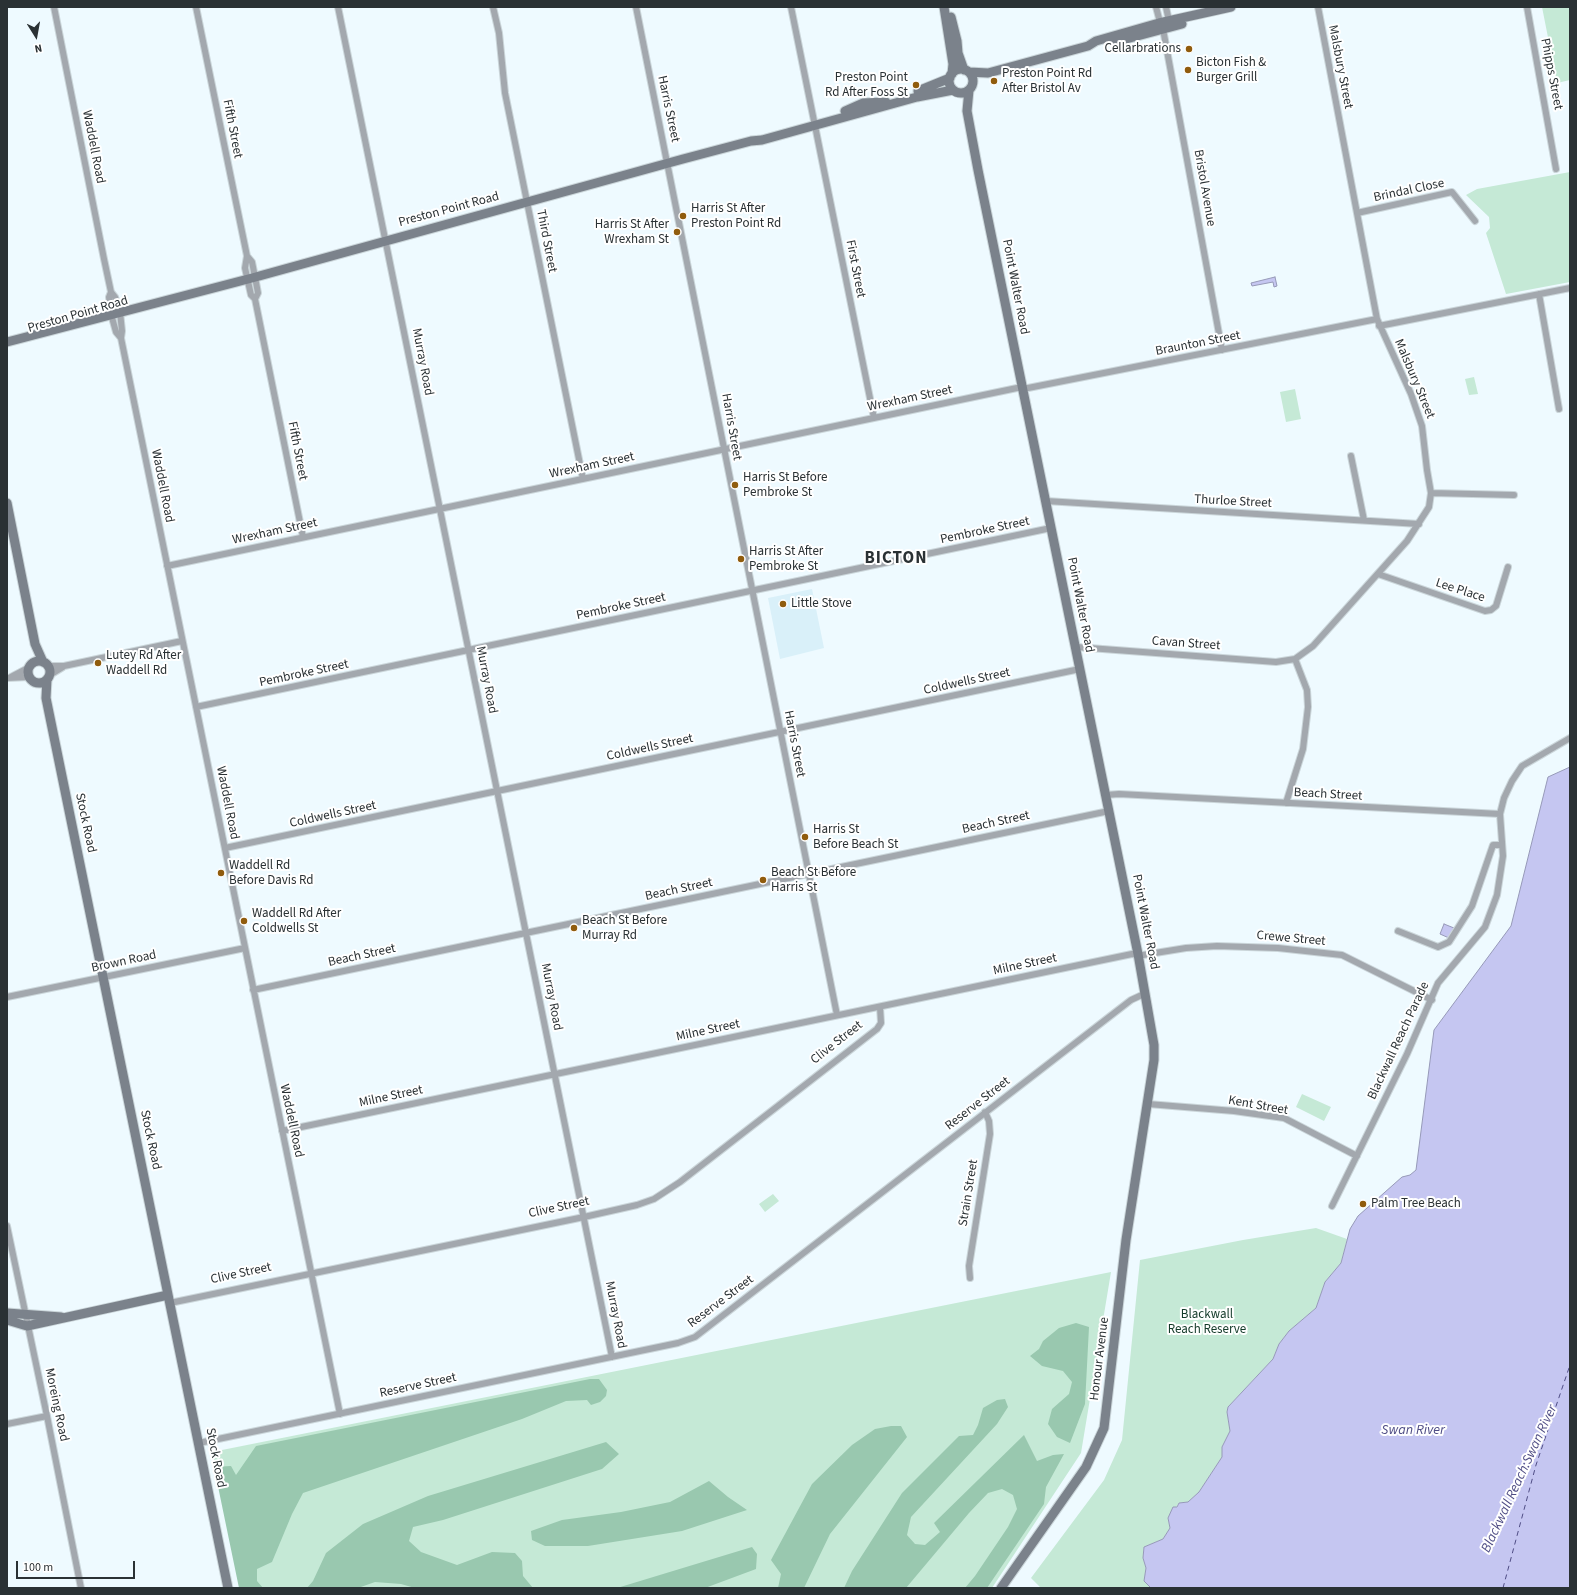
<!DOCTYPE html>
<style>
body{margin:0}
#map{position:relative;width:1577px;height:1595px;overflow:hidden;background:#eefaff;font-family:"Source Sans 3",sans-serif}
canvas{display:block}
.frame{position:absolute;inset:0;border:8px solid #2a3134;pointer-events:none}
.north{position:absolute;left:16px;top:16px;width:40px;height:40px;-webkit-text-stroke:3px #fff;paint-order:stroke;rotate:169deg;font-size:11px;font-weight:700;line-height:16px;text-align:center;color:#2a3134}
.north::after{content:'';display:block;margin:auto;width:14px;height:18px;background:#2a3134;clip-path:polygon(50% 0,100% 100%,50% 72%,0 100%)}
.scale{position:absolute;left:16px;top:1561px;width:119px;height:18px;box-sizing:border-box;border:2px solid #2a3134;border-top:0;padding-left:5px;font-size:12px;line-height:14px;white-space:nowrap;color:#2a3134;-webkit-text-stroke:3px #fff;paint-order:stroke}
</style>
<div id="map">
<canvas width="1577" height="1595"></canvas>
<div class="frame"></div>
<div class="north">N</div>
<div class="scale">100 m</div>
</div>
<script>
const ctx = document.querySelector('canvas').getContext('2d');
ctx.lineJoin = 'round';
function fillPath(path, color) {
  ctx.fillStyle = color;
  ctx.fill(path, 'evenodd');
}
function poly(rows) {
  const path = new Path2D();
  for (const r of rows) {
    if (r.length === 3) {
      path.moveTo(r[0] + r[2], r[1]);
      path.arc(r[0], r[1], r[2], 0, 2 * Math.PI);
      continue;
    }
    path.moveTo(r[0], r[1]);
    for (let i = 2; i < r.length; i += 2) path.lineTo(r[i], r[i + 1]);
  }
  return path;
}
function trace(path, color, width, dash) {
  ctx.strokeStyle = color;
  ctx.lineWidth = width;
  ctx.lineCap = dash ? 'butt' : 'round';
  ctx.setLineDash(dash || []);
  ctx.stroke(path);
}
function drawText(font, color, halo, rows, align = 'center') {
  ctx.font = font + ' "Source Sans 3",sans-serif';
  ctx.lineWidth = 4;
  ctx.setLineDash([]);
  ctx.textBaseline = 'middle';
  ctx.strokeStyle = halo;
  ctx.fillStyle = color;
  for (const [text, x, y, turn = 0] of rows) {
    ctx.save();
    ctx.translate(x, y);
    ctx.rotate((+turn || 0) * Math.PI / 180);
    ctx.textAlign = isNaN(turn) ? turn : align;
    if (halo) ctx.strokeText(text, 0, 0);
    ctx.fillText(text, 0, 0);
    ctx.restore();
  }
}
const built = poly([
 [812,589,824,648,780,659,768,598]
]);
const green = poly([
 [1542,7,1570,7,1570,80,1557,83],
 [1570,172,1570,282,1506,294,1486,233,1490,228,1489,217,1466,195,1477,189],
 [1474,377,1478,394,1469,395,1465,379],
 [1295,389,1301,419,1286,422,1280,392],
 [1302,1094,1331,1107,1324,1121,1296,1107],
 [773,1194,779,1201,765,1212,759,1204],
 [1316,1228,1347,1239,1341,1263,1325,1282,1316,1308,1289,1331,1279,1344,1273,1359,1228,1407,1227,1412,1230,1431,1222,1447,1222,1457,1199,1492,1188,1502,1179,1503,1168,1518,1170,1528,1163,1539,1144,1547,1143,1558,1146,1568,1144,1581,1151,1588,1041,1588,1031,1578,1104,1480,1122,1440,1140,1260,1243,1240],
 [1111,1272,1081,1453,992,1588,242,1588,212,1452]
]);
const forest = poly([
 [1076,1323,1089,1327,1085,1404,1070,1443,1057,1437,1048,1424,1052,1409,1069,1394,1072,1382,1063,1371,1042,1366,1030,1356,1039,1349,1043,1341,1059,1328],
 [590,1379,599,1379,607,1390,606,1396,600,1402,591,1405,587,1400,566,1401,522,1419,303,1493,292,1514,272,1562,257,1569,257,1581,263,1588,239,1588,214,1467,231,1466,236,1475,256,1446],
 [1005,1399,1008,1407,997,1424,911,1517,907,1535,915,1544,925,1545,940,1532,934,1523,1024,1435,1037,1461,1053,1455,1064,1454,1046,1487,1044,1504,987,1588,965,1588,975,1576,1008,1527,1017,1509,1013,1495,1002,1489,988,1493,969,1513,906,1588,844,1588,852,1571,902,1493,959,1436,973,1435,978,1425,983,1408,997,1400],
 [891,1426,901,1426,907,1437,830,1534,804,1588,778,1588,781,1574,771,1560,812,1484,852,1445,875,1429],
 [606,1442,619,1454,602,1469,443,1520,413,1527,409,1541,421,1552,457,1565,492,1552,515,1553,522,1561,523,1576,533,1588,415,1588,401,1584,375,1582,358,1588,307,1588,313,1581,326,1553,363,1524,428,1496],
 [709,1481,728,1497,747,1510,682,1531,588,1546,545,1546,532,1540,531,1531,562,1520,621,1512,670,1502],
 [752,1547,757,1554,756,1569,705,1588,617,1588]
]);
const water = poly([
 [1275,277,1277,286,1274,287,1273,282,1252,286,1251,283,1275,277],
 [1570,767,1570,1588,1151,1588,1144,1581,1146,1568,1143,1558,1144,1547,1163,1539,1170,1528,1168,1518,1173,1507,1177,1507,1179,1503,1188,1502,1199,1492,1222,1457,1222,1447,1230,1431,1227,1412,1228,1407,1273,1359,1279,1344,1289,1331,1316,1308,1325,1282,1341,1263,1350,1229,1358,1216,1402,1177,1410,1175,1416,1170,1434,1030,1511,926,1548,777,1570,767],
 [1444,924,1454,928,1449,938,1440,934,1444,924]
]);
const ferry = poly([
 [1503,1588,1536,1465,1570,1365]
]);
const street = poly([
 [54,7,104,259,111,292,115,297,120,312,122,331,121,338,340,1414],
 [196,7,247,256,245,268,251,295,255,299],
 [338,7,612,1357],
 [493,7,499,33,505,93,583,479],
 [636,7,837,1015],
 [791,7,874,418],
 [1156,7,1161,26],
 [1166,7,1169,21,1163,29,1222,350],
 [1527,7,1556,169],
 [1357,213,1452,192,1475,221],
 [247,256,252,262,255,277,258,293,255,299,303,537],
 [111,292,109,297,111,314,116,332,121,338],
 [1539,294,1559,409],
 [1379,326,1570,288],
 [1351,456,1364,520],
 [1431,493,1514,495],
 [1046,501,1419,524],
 [167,566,1017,388,1028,388,1377,319],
 [1378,574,1485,611,1491,610,1496,606,1508,567],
 [1076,647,1276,662,1295,659,1313,646,1407,541,1429,507,1431,493,1427,470,1422,426,1411,394,1377,319,1318,7],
 [48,666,64,666,182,641],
 [50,675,63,667],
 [11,677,28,668],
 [7,678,29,677],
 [196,707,1051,528],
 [1106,795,1119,794,1500,814],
 [1286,803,1303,749,1308,707,1307,690,1295,659],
 [225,848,1080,669],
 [1398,931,1438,947,1449,942,1472,906,1493,845,1502,845],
 [253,990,1109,811],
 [7,997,245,948],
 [1148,1104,1234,1111,1284,1118,1357,1156],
 [282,1131,1132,954,1143,955,1186,948,1217,946,1278,948,1342,955,1432,1000],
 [1332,1206,1407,1054,1438,983,1485,927,1497,895,1503,856,1500,814,1504,798,1512,781,1522,766,1570,738],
 [7,1226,47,1416,81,1588],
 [970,1278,969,1266,990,1134,989,1121,985,1112],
 [170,1303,584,1217,637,1205,654,1199,680,1182,877,1029,881,1023,880,1007],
 [7,1424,47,1416],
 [199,1443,678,1343,695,1337,1131,1000,1146,993]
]);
const secondary = poly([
 [944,7,953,64,952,74],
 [951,17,957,41,958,53,964,70],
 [1115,42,1182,24],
 [961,81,12],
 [969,72,988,73,1088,46,1096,41,1159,23,1231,7],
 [969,90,967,111,978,170,1138,954,1154,1045,1154,1060,1126,1240,1104,1428,1086,1467,1001,1588],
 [918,91,950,78],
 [845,111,863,103,886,102],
 [7,342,252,278,683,159,751,141,762,140,917,97,953,90],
 [7,503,35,644,43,662],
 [39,672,11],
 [47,679,46,698,228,1588],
 [7,1313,61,1317],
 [7,1320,27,1326,168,1295]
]);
const markers = [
 [1189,49,4,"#905c0d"],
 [1188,70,4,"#905c0d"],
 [994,81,4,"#905c0d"],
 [916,85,4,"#905c0d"],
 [683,216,4,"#905c0d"],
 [677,232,4,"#905c0d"],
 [735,485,4,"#905c0d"],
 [741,559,4,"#905c0d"],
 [783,604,4,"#905c0d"],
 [98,663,4,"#905c0d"],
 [805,837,4,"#905c0d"],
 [221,873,4,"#905c0d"],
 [763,880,4,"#905c0d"],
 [244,921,4,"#905c0d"],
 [574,928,4,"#905c0d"],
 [1363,1204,4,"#905c0d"]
];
const poiNames = [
 ["Cellarbrations",1181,49,"right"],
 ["Bicton Fish &",1196,63],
 ["Burger Grill",1196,78],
 ["Preston Point Rd",1002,74],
 ["After Bristol Av",1002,89],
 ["Preston Point",908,78,"right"],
 ["Rd After Foss St",908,93,"right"],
 ["Harris St After",691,209],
 ["Preston Point Rd",691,224],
 ["Harris St After",669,225,"right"],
 ["Wrexham St",669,240,"right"],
 ["Harris St Before",743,478],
 ["Pembroke St",743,493],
 ["Harris St After",749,552],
 ["Pembroke St",749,567],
 ["Little Stove",791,604],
 ["Lutey Rd After",106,656],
 ["Waddell Rd",106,671],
 ["Harris St",813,830],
 ["Before Beach St",813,845],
 ["Waddell Rd",229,866],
 ["Before Davis Rd",229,881],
 ["Beach St Before",771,873],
 ["Harris St",771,888],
 ["Waddell Rd After",252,914],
 ["Coldwells St",252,929],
 ["Beach St Before",582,921],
 ["Murray Rd",582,936],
 ["Palm Tree Beach",1371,1204]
];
const streetNames = [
 ["Malsbury Street",1340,67,79],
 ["Phipps Street",1551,74,79],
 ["Harris Street",668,109,78],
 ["Fifth Street",232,129,79],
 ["Waddell Road",93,147,79],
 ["Bristol Avenue",1204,188,80],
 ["Brindal Close",1409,191,-12],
 ["Preston Point Road",449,210,-15],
 ["Third Street",546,241,79],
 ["First Street",855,269,79],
 ["Point Walter Road",1015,287,79],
 ["Preston Point Road",78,315,-16],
 ["Braunton Street",1198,344,-11],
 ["Murray Road",422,362,79],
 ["Malsbury Street",1414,379,67],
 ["Wrexham Street",910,399,-12],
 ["Harris Street",731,427,80],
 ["Fifth Street",297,451,79],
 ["Wrexham Street",592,466,-12],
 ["Waddell Road",162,486,79],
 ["Thurloe Street",1233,502,3],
 ["Pembroke Street",985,531,-12],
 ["Wrexham Street",275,532,-12],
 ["Lee Place",1460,591,18],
 ["Point Walter Road",1080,605,79],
 ["Pembroke Street",621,607,-12],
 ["Cavan Street",1186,644,4],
 ["Pembroke Street",304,674,-12],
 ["Murray Road",486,680,79],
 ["Coldwells Street",967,682,-12],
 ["Harris Street",794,744,79],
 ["Coldwells Street",650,748,-12],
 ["Beach Street",1328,795,3],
 ["Waddell Road",227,803,79],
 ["Coldwells Street",333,815,-12],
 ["Stock Road",85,823,78],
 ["Beach Street",996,823,-12],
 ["Beach Street",679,890,-12],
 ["Point Walter Road",1145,922,79],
 ["Crewe Street",1291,939,5],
 ["Beach Street",362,956,-12],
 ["Brown Road",124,962,-12],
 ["Milne Street",1025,965,-12],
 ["Murray Road",551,997,79],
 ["Milne Street",708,1031,-12],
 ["Blackwall Reach Parade",1399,1041,-65],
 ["Clive Street",837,1043,-38],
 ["Milne Street",391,1097,-12],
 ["Reserve Street",978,1104,-38],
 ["Kent Street",1258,1106,10],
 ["Waddell Road",291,1121,78],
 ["Stock Road",150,1140,78],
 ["Strain Street",969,1193,-81],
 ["Clive Street",559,1208,-12],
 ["Clive Street",241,1274,-12],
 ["Reserve Street",721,1302,-37],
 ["Murray Road",615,1315,79],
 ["Honour Avenue",1100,1359,-83],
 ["Reserve Street",418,1386,-12],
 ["Moreing Road",56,1405,78],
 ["Stock Road",215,1458,79]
];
const parkNames = [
 ["Blackwall",1207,1315],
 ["Reach Reserve",1207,1330]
];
const waterNames = [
 ["Swan River",1413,1431],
 ["Blackwall Reach:Swan River",1520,1479,-65]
];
const districtNames = [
 ["BICTON",896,559]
];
fillPath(built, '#d9f0f9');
fillPath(green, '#c5e9d6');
fillPath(forest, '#99c8af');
fillPath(water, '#c5c6f1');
trace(water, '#9699b8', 1);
trace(ferry, '#4f4d85', 1, [5, 4]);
trace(street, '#cbd6da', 8);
trace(secondary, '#cbd6da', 11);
trace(street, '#a3a8ae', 6);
trace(secondary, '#7b828b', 9);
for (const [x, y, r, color] of markers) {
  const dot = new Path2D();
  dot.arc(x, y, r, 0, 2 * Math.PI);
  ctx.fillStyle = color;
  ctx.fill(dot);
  trace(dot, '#fff', 1.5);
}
drawText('13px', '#2a3134', '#fff', poiNames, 'left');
drawText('13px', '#2a3134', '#fff', streetNames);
drawText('13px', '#133a29', '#fff', parkNames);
drawText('italic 14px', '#4f4d85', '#fff', waterNames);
ctx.letterSpacing = '1px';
drawText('bold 17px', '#2a3134', '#fff', districtNames);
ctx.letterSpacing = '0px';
</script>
